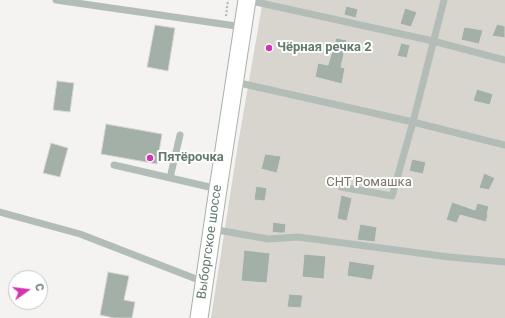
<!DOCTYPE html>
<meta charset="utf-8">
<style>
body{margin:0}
#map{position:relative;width:505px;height:318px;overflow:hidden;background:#f5f2f2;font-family:Roboto,sans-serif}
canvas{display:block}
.north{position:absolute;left:8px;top:270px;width:40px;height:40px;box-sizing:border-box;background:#fff;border:1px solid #c1cac5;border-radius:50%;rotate:76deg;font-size:11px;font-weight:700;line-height:16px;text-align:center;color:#637b6d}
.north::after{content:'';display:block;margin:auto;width:14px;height:18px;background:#d434b2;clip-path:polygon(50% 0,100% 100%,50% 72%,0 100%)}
</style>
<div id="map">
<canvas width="505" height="318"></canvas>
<div class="north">С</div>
</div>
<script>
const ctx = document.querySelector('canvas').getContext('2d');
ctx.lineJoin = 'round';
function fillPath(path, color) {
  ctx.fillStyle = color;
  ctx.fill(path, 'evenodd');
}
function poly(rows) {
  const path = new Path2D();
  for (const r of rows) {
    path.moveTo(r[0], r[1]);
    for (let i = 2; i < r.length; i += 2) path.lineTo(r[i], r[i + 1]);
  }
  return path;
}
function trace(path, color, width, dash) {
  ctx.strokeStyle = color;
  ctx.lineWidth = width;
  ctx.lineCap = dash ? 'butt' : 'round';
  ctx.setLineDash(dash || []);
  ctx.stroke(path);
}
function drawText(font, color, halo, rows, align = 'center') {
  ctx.font = font + ' Roboto,sans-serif';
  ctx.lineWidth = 4;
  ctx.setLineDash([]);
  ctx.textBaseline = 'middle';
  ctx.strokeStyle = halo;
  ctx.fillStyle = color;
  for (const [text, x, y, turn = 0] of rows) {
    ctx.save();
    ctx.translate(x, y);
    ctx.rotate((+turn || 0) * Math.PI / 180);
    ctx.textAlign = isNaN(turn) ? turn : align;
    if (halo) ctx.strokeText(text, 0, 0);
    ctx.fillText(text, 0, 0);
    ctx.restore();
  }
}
const green = poly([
 [263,0,505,0,505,318,211,318,238,144]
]);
const building = poly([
 [346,6,358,9,356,18,344,15,346,6],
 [405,8,417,12,411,27,400,24,405,8],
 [497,24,505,26,505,38,492,36,497,24],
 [155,25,175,28,168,71,147,67,155,25],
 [464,27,483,30,479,44,461,40,464,27],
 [336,38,347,40,341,67,345,68,342,84,315,77,318,63,328,65,336,38],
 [401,43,410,45,407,58,397,56,401,43],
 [57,81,74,83,70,112,53,110,57,81],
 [477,89,493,94,490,105,473,101,477,89],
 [106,124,162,134,157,164,101,154,106,124],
 [51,143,68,148,60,177,43,173,51,143],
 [265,154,281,156,277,173,261,169,265,154],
 [412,159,426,162,423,174,409,171,412,159],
 [484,173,495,178,489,190,479,188,484,173],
 [256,186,267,188,265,201,254,200,256,186],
 [341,195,352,198,347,221,337,219,341,195],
 [452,202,475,210,477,203,489,206,487,214,488,215,486,222,460,215,457,223,446,220,452,202],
 [273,222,286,224,285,233,279,233,272,232,273,222],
 [360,224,377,227,375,242,357,240,360,224],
 [244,250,270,253,267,283,241,281,244,250],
 [304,254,326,256,324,279,302,277,304,254],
 [349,261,375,265,372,280,347,276,349,261],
 [108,272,129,276,124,300,135,302,132,318,114,318,100,315,108,272],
 [289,294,303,295,301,308,287,307,289,294]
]);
const path = poly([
 [226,16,228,0]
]);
const minor = poly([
 [56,0,243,27],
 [247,0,433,41,505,60],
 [235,82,413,122,505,145],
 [114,165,218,189],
 [170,178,180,135],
 [341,187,392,196,413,122,444,0],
 [0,212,80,234,204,282],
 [212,229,268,239,298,237,449,257,505,262]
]);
const major = poly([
 [199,318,218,189,247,0]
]);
const markers = [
 [269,48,4,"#d434b2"],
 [150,158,4,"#d434b2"]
];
const poiNames = [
 ["Чёрная речка 2",277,48],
 ["Пятёрочка",158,158]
];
const parkNames = [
 ["СНТ Ромашка",369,183]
];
const streetNames = [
 ["Выборгское шоссе",210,242,-82]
];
fillPath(green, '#d8d5cf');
fillPath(building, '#a3b0a8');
trace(building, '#d7d5d5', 1);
trace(major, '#a8b2ac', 19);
trace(path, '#afb6b2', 2, [2, 2]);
trace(minor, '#b3bdb7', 7);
trace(major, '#fff', 17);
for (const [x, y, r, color] of markers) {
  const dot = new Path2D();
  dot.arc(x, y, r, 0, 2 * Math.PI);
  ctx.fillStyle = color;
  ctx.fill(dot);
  trace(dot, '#fff', 1.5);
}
drawText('bold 13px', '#637b6d', '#fff', poiNames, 'left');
drawText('13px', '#797465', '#fff', parkNames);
drawText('13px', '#637b6d', '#fff', streetNames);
</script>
